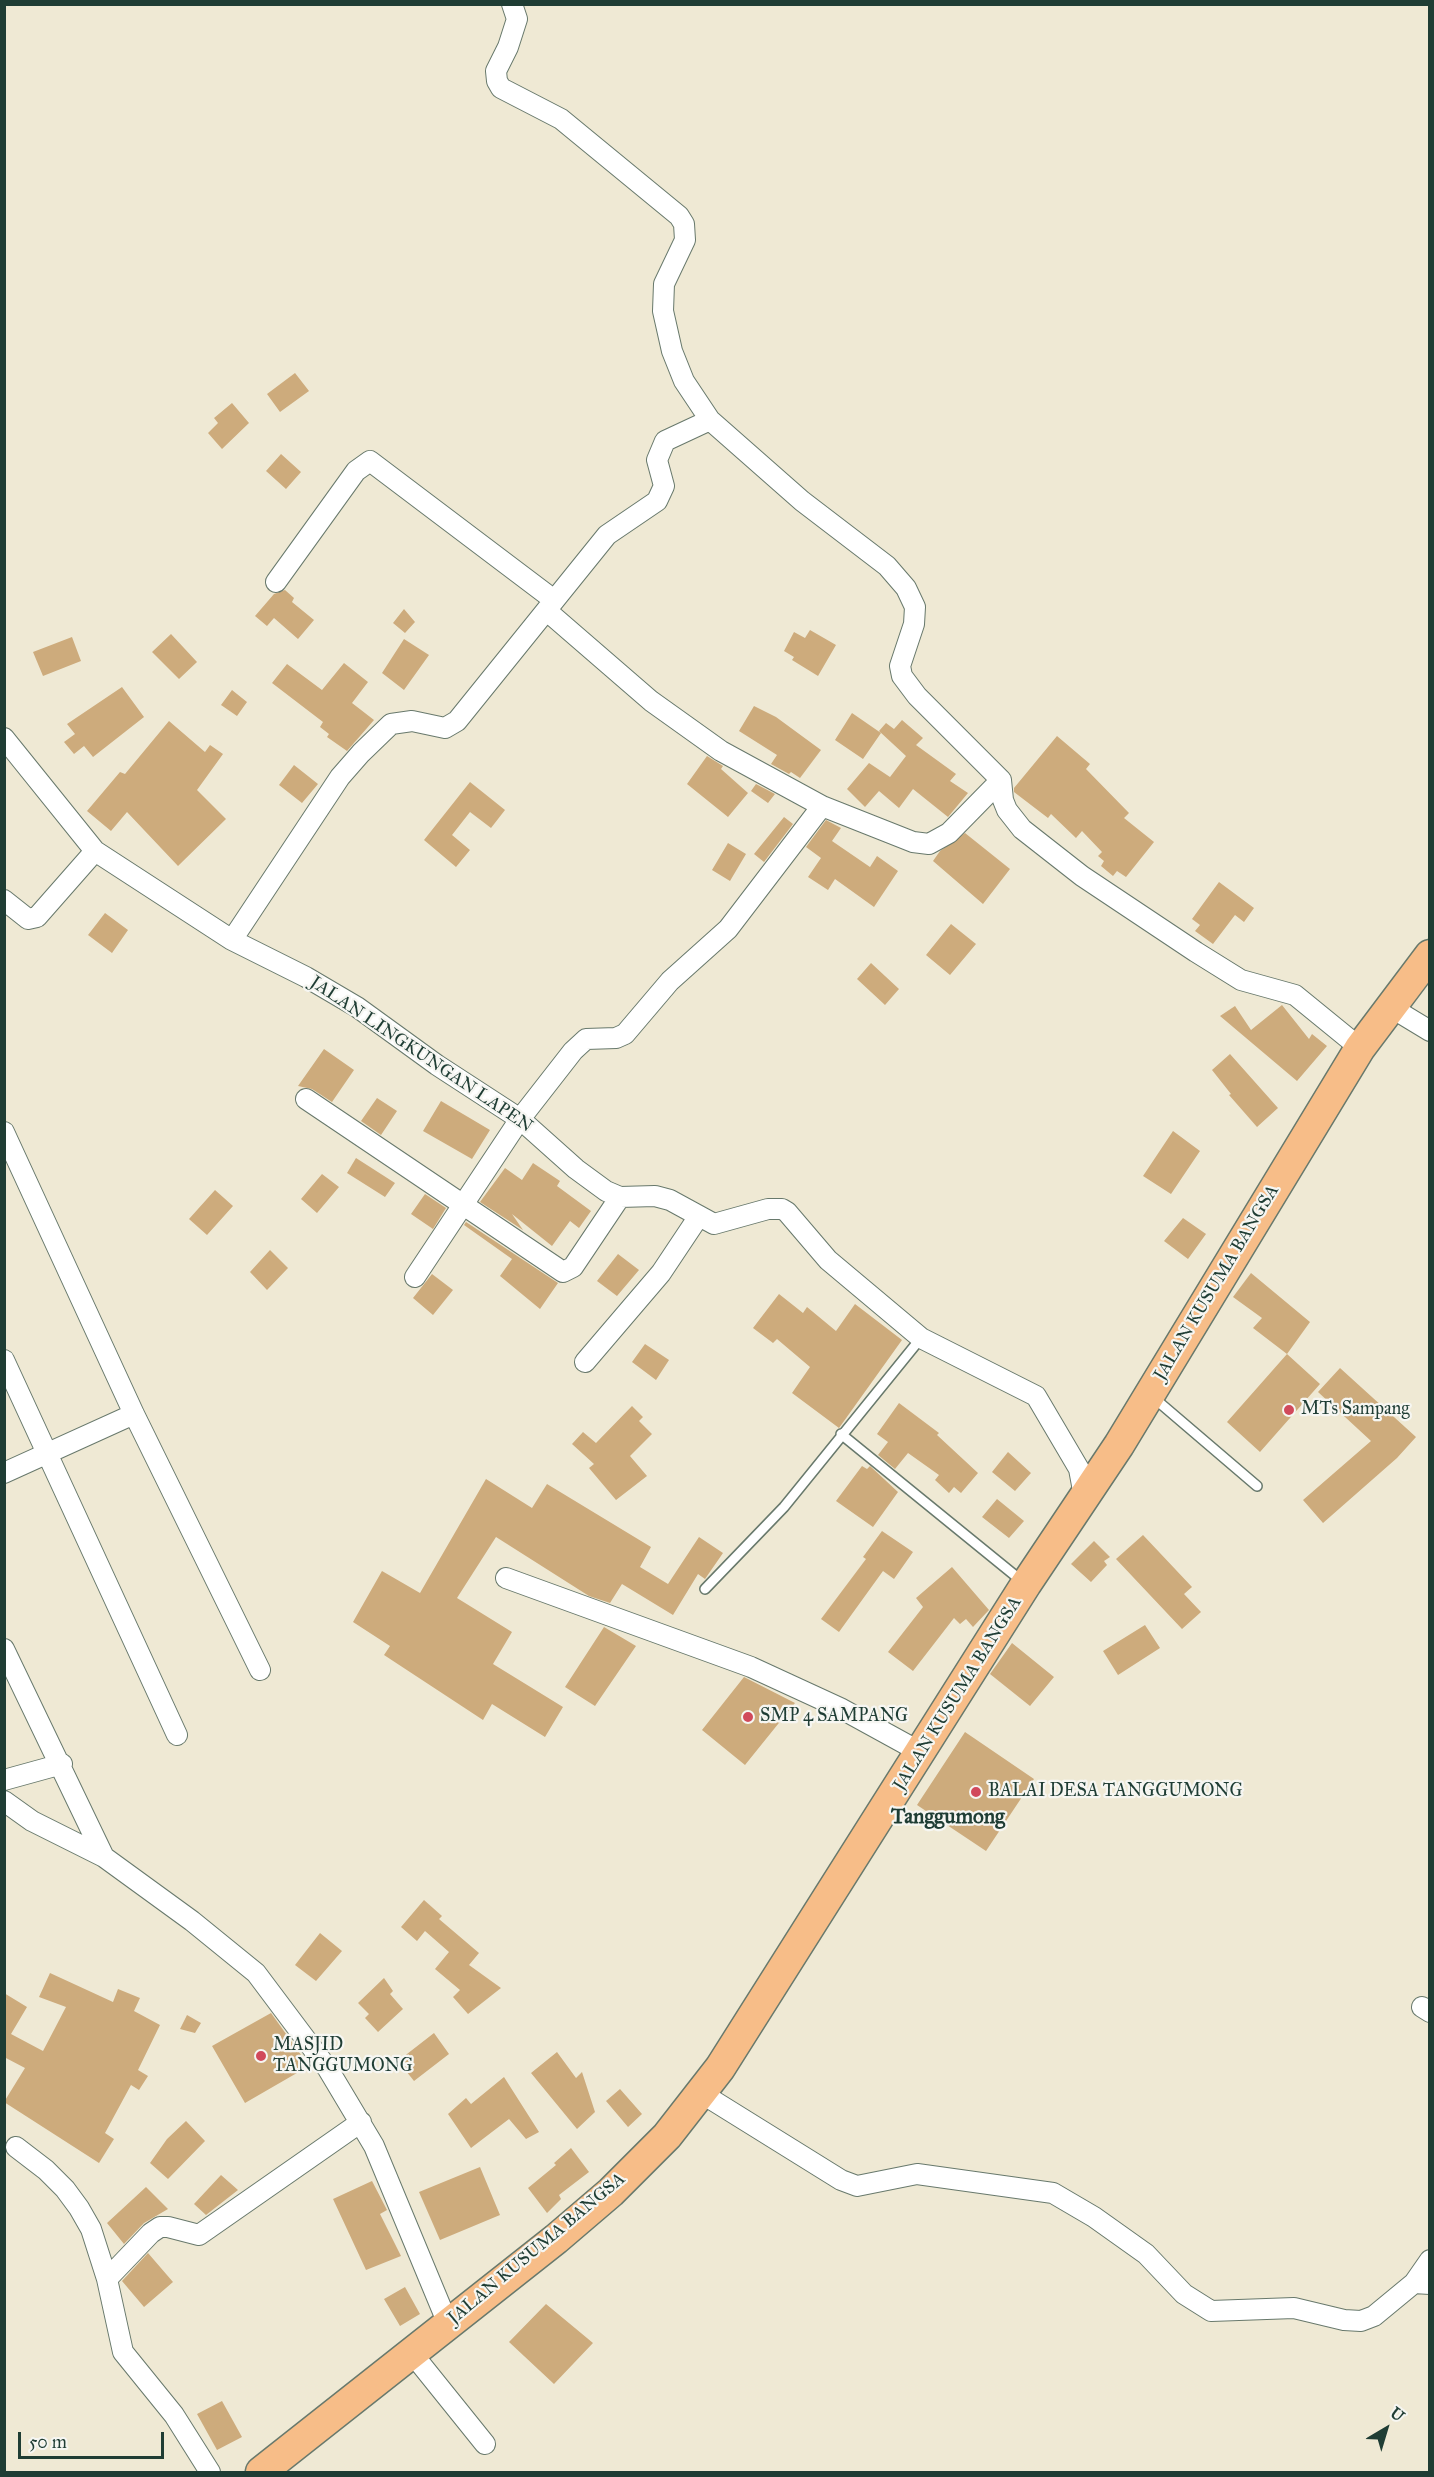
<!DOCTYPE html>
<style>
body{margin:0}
#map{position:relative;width:1434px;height:2477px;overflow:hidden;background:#efe9d4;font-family:"IM FELL Great Primer",serif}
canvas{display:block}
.frame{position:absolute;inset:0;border:6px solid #1f3d34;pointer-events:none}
.north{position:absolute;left:1356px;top:2399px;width:60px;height:60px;-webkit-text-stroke:4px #f6f6f2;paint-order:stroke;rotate:38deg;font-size:16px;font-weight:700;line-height:24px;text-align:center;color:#1f3d34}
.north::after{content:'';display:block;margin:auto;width:21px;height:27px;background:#1f3d34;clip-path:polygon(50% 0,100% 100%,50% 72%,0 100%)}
.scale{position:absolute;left:18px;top:2432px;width:146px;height:27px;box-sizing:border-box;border:3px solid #1f3d34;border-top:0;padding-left:8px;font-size:18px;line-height:21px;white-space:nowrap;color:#1f3d34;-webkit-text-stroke:4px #f6f6f2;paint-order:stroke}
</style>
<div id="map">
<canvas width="1434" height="2477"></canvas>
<div class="frame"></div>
<div class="north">U</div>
<div class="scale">50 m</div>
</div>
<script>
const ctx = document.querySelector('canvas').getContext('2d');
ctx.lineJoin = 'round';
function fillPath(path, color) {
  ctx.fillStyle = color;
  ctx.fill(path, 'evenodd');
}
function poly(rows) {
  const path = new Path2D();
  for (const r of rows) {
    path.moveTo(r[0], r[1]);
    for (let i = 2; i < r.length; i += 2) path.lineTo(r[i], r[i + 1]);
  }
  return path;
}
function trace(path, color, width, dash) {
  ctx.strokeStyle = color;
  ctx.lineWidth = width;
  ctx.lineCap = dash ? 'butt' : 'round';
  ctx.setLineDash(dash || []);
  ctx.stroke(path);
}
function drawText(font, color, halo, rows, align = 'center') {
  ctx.font = font + ' "IM FELL Great Primer",serif';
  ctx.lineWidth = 4.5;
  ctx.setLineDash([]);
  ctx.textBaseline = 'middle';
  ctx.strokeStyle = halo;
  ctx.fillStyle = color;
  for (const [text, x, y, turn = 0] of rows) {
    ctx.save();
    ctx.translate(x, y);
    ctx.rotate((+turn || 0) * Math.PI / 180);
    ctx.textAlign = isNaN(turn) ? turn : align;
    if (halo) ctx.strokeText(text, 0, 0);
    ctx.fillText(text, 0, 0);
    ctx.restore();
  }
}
const building = poly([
 [295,373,309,391,280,412,267,394],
 [232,403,249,423,222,449,208,433,218,423,214,418],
 [281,454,301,472,286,489,266,471],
 [285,590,294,598,292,602,314,620,298,639,274,618,267,626,255,616,274,594],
 [404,609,415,622,405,633,393,623],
 [810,630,836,645,818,676,792,660,794,657,784,651,794,632,805,638],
 [171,634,197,662,179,679,152,652],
 [72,637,81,661,43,676,33,652],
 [404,639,429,655,404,690,382,673],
 [344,663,368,682,352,703,374,720,347,751,327,737,329,734,320,727,323,722,272,683,287,664,322,690],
 [122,687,144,717,93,757,84,746,74,754,64,742,75,734,67,724],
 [232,690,247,702,237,716,221,705],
 [754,706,776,717,821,750,800,778,791,772,789,774,771,764,777,755,739,731],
 [852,713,881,733,863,759,835,740],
 [902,720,923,738,916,745,956,774,950,781,968,793,948,817,913,789,899,808,879,791,865,807,847,789,869,763,890,777,906,756,879,731,886,723,894,729],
 [169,721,205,752,210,745,223,754,197,790,226,819,178,866,127,812,111,831,87,811,120,772,125,774],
 [1057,736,1090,764,1086,769,1129,813,1124,818,1154,842,1126,877,1117,871,1113,876,1101,866,1104,861,1098,856,1102,852,1082,831,1076,838,1051,814,1048,818,1014,792,1014,788],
 [707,756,723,766,721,769,748,793,728,817,687,784],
 [294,765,318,784,302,803,279,785],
 [470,782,505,810,491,828,470,812,452,835,470,850,456,867,424,840],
 [756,784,775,794,768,803,751,791],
 [784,817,793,824,764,862,754,854],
 [826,820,841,828,832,841,870,867,877,856,898,871,874,907,835,879,828,890,808,877,821,858,806,847],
 [965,833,1010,869,983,904,933,861,940,851],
 [728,843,746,854,730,881,712,870],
 [1219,882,1254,908,1244,922,1235,915,1213,944,1195,931,1200,925,1192,919],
 [105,913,128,930,112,953,88,935],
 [951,924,976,944,950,975,926,955],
 [871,963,899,989,885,1005,857,979],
 [1282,1005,1309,1039,1312,1034,1327,1046,1297,1081,1220,1016,1235,1006,1251,1030],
 [324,1049,354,1070,332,1102,312,1089,298,1086],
 [1230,1054,1278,1108,1257,1127,1229,1095,1231,1094,1212,1070],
 [377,1098,397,1111,381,1135,361,1121],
 [441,1101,490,1130,472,1159,423,1131],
 [1173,1131,1200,1151,1171,1194,1143,1176],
 [356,1158,395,1183,385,1197,347,1173],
 [533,1163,560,1181,557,1186,591,1211,579,1228,570,1221,552,1246,512,1214,523,1230,480,1202,505,1168,522,1180],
 [322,1174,339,1187,317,1213,301,1199],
 [215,1190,233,1206,207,1235,189,1219],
 [425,1194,446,1208,433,1229,411,1214],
 [1183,1218,1206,1234,1188,1259,1164,1241],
 [466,1222,558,1283,540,1309,500,1276,512,1259,464,1225],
 [270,1250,288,1268,267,1290,250,1272],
 [618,1254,639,1270,617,1296,597,1281],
 [1251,1273,1310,1322,1287,1354,1253,1328,1262,1318,1233,1297],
 [432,1274,453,1290,433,1315,413,1298],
 [779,1294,803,1313,807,1307,836,1331,855,1304,902,1340,839,1428,792,1393,810,1367,777,1339,773,1343,753,1328],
 [645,1344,669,1360,656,1380,632,1362],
 [1287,1354,1320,1384,1260,1452,1227,1422],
 [1340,1368,1416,1437,1397,1458,1323,1523,1303,1500,1371,1441,1318,1392],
 [899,1403,939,1433,937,1435,978,1473,961,1493,954,1487,949,1493,935,1480,939,1475,908,1453,895,1469,878,1455,888,1442,877,1434],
 [632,1406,643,1417,639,1421,652,1434,630,1456,647,1476,616,1500,589,1468,594,1464,572,1444,583,1432,596,1443],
 [1008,1452,1031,1473,1015,1491,992,1472],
 [862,1466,867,1469,870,1466,898,1492,873,1527,836,1501],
 [486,1479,532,1508,547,1484,651,1547,640,1567,668,1584,699,1537,723,1553,705,1579,698,1574,673,1615,622,1584,610,1603,589,1596,496,1537,457,1598,512,1632,493,1664,563,1707,545,1737,492,1704,483,1720,384,1655,390,1646,353,1622,382,1571,420,1593],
 [997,1499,1024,1521,1009,1538,982,1517],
 [882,1531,913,1552,894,1579,883,1571,839,1632,821,1619,866,1559,863,1557],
 [1143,1535,1192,1587,1184,1594,1201,1612,1182,1629,1116,1559],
 [1094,1541,1110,1557,1104,1561,1107,1565,1091,1582,1071,1564],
 [952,1567,989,1610,973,1627,966,1619,960,1624,954,1618,913,1671,888,1652,923,1607,916,1598],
 [1145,1625,1160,1648,1118,1675,1103,1651],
 [604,1627,636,1646,595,1706,565,1687],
 [1012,1643,1054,1677,1030,1706,990,1674],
 [744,1677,795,1703,745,1765,702,1730],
 [965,1732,1034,1779,986,1851,917,1805],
 [424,1900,442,1916,439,1919,479,1953,469,1965,501,1988,468,2014,453,1997,460,1990,435,1969,449,1952,425,1931,417,1941,401,1927],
 [320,1933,342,1951,316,1981,295,1965],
 [50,1973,113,2002,118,1989,140,1998,134,2011,160,2025,138,2070,148,2076,139,2090,131,2085,105,2133,114,2139,99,2163,4,2102,25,2068,4,2057,4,1993,27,2007,11,2034,43,2051,66,2007,39,1997],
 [384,1978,393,1991,390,1994,403,2009,378,2032,365,2018,369,2014,358,2003],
 [271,2013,309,2066,245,2103,212,2046],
 [187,2015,201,2023,195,2033,180,2029],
 [434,2033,449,2054,414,2081,398,2061],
 [557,2052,576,2078,582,2072,595,2112,577,2129,531,2073],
 [504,2077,539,2132,526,2139,509,2119,471,2148,448,2114,466,2098,471,2104],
 [620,2089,642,2114,628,2127,606,2101],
 [186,2121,205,2141,168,2179,150,2163,167,2139],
 [571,2148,589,2172,559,2195,561,2199,547,2213,528,2188,556,2165,554,2163],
 [480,2167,500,2215,440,2240,419,2192],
 [221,2175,238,2190,206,2215,194,2204],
 [372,2181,387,2210,380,2214,401,2256,366,2270,333,2199],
 [146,2187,168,2209,144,2223,124,2244,107,2223],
 [148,2253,173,2282,144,2307,122,2281],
 [405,2287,420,2314,400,2326,384,2299],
 [546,2304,593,2343,554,2384,509,2342],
 [222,2401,242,2437,217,2450,197,2414]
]);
const service = poly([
 [1154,1398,1257,1486],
 [841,1434,1023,1582],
 [705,1589,784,1507,921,1338]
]);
const minor = poly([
 [512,4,517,19,508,47,496,71,497,81,501,88,561,119,679,216,684,224,685,240,664,284,663,311,672,351,684,381,710,420],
 [276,582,356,471,370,461,554,600],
 [547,611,651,701,721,751,822,806,913,842,929,844,949,833,1001,780],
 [4,738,95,851],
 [4,900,28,919,37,917,95,851,232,940],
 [1392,1008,1430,1031],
 [306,1099,563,1272,573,1267,620,1197],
 [4,1132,134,1414,260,1670],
 [415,1277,520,1119,573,1051,586,1039,616,1038,625,1034,670,981,728,929,822,806],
 [4,1360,177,1735],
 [585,1362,661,1273,699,1216],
 [4,1473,134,1414],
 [1084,1496,1079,1469,1036,1396,921,1338,828,1260,787,1212,782,1209,768,1209,714,1224,670,1200,655,1196,620,1197,606,1191,576,1169,520,1119,437,1065,357,1007,306,977,232,940,340,777,361,753,391,724,412,721,445,728,457,721,607,535,657,501,664,486,657,460,665,441,710,420,802,501,887,566,906,588,915,607,914,624,900,666,902,676,917,696,1001,780,1003,800,1007,810,1022,829,1082,876,1196,952,1241,980,1295,995,1360,1048],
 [506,1578,751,1667,840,1708,922,1753],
 [4,1649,104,1857],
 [4,1780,62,1764],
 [4,1801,32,1821,104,1857,192,1921,256,1973,328,2069,374,2146,448,2324],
 [1422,2007,1430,2012],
 [701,2093,841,2180,857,2186,917,2174,1053,2193,1094,2217,1146,2254,1184,2294,1211,2311,1294,2308,1344,2320,1361,2321,1374,2316,1414,2283,1430,2284],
 [16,2147,46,2170,65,2189,79,2208,91,2229,107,2279,123,2352,174,2415,210,2472],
 [107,2279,151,2233,160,2227,168,2227,199,2235,361,2122],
 [1414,2283,1430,2260],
 [411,2352,485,2444]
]);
const primary = poly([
 [261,2472,556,2239,611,2192,667,2136,720,2068,1026,1584,1119,1445,1360,1048,1430,955]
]);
const markers = [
 [1289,1410,6,"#d1495b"],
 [748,1717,6,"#d1495b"],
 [976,1792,6,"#d1495b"],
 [261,2056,6,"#d1495b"]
];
const streetNames = [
 ["JALAN LINGKUNGAN LAPEN",421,1055,34],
 ["JALAN KUSUMA BANGSA",1217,1283,-59],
 ["JALAN KUSUMA BANGSA",958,1694,-58],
 ["JALAN KUSUMA BANGSA",537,2249,-40]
];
const poiNames = [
 ["MTs Sampang",1301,1410],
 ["SMP 4 SAMPANG",760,1717],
 ["BALAI DESA TANGGUMONG",988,1792],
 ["MASJID",273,2046],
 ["TANGGUMONG",273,2067]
];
const quarterNames = [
 ["Tanggumong",948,1818]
];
fillPath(building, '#cdab7c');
trace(service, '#68796c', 12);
trace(minor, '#68796c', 22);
trace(primary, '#68796c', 33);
trace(service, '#fff', 9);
trace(minor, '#fff', 20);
trace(primary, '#f7bd88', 30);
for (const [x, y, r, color] of markers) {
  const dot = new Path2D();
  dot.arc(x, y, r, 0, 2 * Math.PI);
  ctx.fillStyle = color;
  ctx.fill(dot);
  trace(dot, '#f6f6f2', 2);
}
drawText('18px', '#1f3d34', '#f6f6f2', streetNames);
drawText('18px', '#1f3d34', '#f6f6f2', poiNames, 'left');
drawText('bold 21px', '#1f3d34', '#f6f6f2', quarterNames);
</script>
